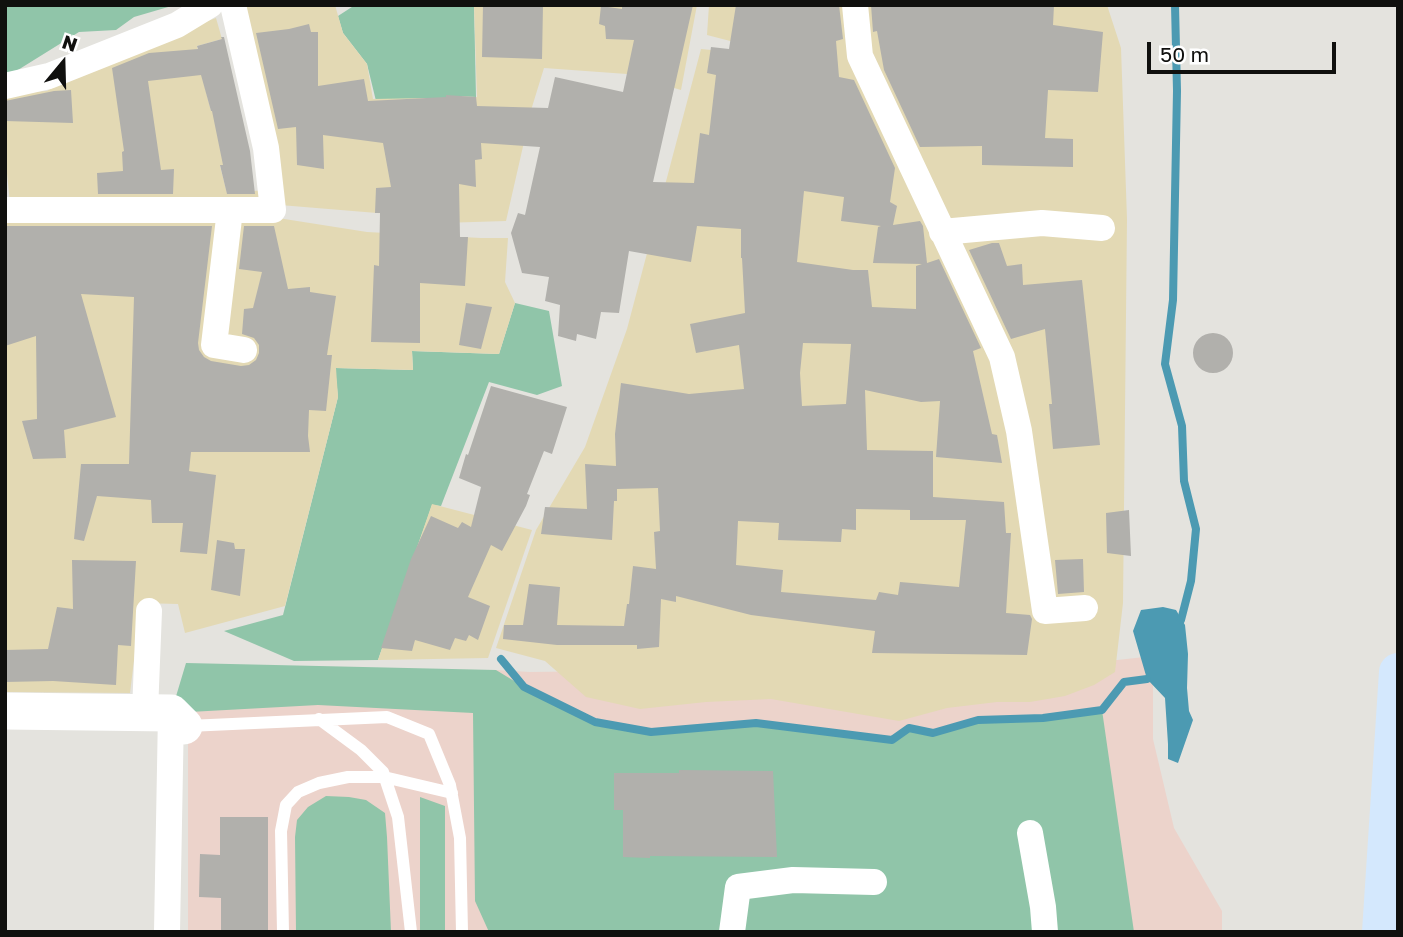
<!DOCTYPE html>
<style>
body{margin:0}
#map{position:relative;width:1403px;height:937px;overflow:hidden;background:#e4e3de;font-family:"Golos Text",sans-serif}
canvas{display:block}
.frame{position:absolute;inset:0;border:7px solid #10100e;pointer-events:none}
.north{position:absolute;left:28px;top:28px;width:70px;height:70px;-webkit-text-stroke:5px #fff;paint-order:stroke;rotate:19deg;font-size:19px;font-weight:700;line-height:28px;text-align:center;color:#10100e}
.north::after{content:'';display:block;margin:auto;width:24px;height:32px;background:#10100e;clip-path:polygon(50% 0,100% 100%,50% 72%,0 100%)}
.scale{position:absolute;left:1147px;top:42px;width:189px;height:32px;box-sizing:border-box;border:4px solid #10100e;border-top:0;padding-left:9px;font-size:21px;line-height:24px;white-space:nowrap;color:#10100e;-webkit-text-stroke:5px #fff;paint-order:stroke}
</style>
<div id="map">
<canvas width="1403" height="937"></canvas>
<div class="frame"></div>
<div class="north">N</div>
<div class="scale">50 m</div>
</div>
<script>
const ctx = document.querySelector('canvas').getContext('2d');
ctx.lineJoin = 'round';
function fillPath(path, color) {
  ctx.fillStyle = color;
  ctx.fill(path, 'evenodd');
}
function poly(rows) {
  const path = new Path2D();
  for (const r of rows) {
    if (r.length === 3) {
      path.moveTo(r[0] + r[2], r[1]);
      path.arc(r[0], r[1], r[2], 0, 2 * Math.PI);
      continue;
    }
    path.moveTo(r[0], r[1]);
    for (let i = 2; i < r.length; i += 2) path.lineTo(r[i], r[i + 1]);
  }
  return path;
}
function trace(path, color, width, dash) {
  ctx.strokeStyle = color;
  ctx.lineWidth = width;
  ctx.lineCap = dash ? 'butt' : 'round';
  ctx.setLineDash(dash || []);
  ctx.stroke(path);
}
const industrial = poly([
 [1153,656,1153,739,1174,828,1222,911,1222,932,188,932,188,701,496,670,530,672,1073,665]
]);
const green = poly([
 [5,5,175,5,134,17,116,30,79,32,5,78],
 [355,5,474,5,476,97,446,96,447,103,376,101,367,64,343,33,338,16],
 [515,303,549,311,562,386,537,395,489,382,441,506,432,505,378,660,294,661,224,631,283,615,338,397,335,368,413,370,412,351,499,354],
 [186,663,496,670,524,687,595,722,651,732,756,723,892,740,909,728,933,733,978,720,1043,718,1102,710,1134,932,489,932,475,901,473,713,318,705,171,713],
 [326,796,349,797,366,800,385,813,387,837,391,932,296,932,295,837,297,820,308,807],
 [420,797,445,806,445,932,420,932]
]);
const sand = poly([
 [243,5,335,5,343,33,367,64,373,99,425,98,446,103,446,96,477,97,474,5,697,5,681,90,627,74,544,68,532,107,506,221,442,223,389,214,280,205],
 [709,5,1107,5,1121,48,1127,219,1123,603,1115,672,1094,685,1065,696,1030,702,997,702,947,708,899,721,771,699,706,702,640,709,586,697,545,661,496,648,536,530,585,447,627,329,701,49,796,58,707,35],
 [216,18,222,39,197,46,204,74,205,88,211,111,235,106,246,161,220,166,227,193,266,190,262,204,10,203,5,154,5,93,47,91,63,81,152,41],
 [259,215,367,232,481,238,508,238,505,282,515,303,499,354,412,351,413,370,336,368,338,397,285,606,185,633,178,604,141,603,130,693,5,692,5,223,53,220],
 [432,504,532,530,488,658,378,660]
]);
const water = poly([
 [1163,607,1176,610,1185,625,1188,654,1187,688,1189,711,1193,720,1178,763,1168,759,1168,744,1165,698,1147,679,1133,631,1141,610]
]);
const stream = poly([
 [1175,5,1177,91,1173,300,1165,364,1182,426,1184,481,1196,529,1191,581,1181,620],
 [501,659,524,687,595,722,651,732,756,723,892,740,909,728,933,733,978,720,1043,718,1102,710,1124,682,1147,679]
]);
const building = poly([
 [483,5,543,5,542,59,482,57],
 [622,5,693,5,653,182,694,183,700,133,709,135,716,75,707,73,711,47,729,49,736,5,839,5,843,39,836,41,839,77,854,80,895,168,890,202,897,206,893,225,920,221,923,226,927,263,939,259,981,348,973,351,992,434,997,435,1002,463,936,457,940,401,921,402,865,390,867,450,933,451,933,497,1004,502,1006,533,1011,533,1006,613,1030,615,1032,619,1027,655,872,653,875,631,751,615,676,596,676,602,661,599,659,647,637,649,637,645,557,645,503,639,504,625,523,625,529,584,560,587,557,625,624,626,627,604,629,604,633,566,656,569,654,532,660,531,658,488,617,489,617,501,614,501,612,540,541,534,545,507,587,509,585,464,616,466,615,434,621,383,689,394,744,389,739,345,696,353,690,324,745,313,742,258,741,258,741,229,697,226,691,262,629,251,619,313,601,312,596,339,577,334,576,341,558,336,560,305,545,301,549,277,522,273,511,233,518,213,525,215,540,147,481,143,482,159,475,160,476,187,459,184,460,237,468,237,465,286,420,283,420,343,371,342,374,265,379,266,380,213,375,213,376,188,391,187,383,143,323,135,324,169,297,165,296,127,278,129,256,33,289,29,309,24,311,32,318,32,318,86,364,79,368,101,446,97,446,95,476,97,477,106,548,108,555,77,623,92,634,40,606,39,605,26,599,24,601,6,622,9],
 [804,191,844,197,841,221,881,226,878,227,873,263,922,264,916,266,916,309,872,307,868,270,853,270,797,262],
 [803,343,851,344,846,404,802,406,800,373],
 [856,509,910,510,910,520,966,520,959,587,900,582,898,595,879,592,876,600,781,592,783,570,736,565,738,521,779,523,778,540,841,542,842,529,856,530],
 [871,5,1054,5,1053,25,1103,32,1098,92,1048,90,1045,138,1073,139,1073,167,982,165,982,146,920,147,884,70,877,31,873,32],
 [221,37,224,37,250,151,255,194,227,194,220,165,223,165,212,111,211,111,201,75,148,81,161,170,174,169,173,194,98,194,97,173,123,171,122,152,124,151,112,68,149,53,198,49,197,46,222,39],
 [71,90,73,123,5,121,5,101,54,91],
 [5,226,212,226,198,343,199,350,204,357,211,361,241,366,249,365,256,360,259,353,259,345,254,338,242,334,244,309,253,308,262,272,239,269,244,226,274,226,288,289,310,287,310,292,336,296,327,355,332,355,326,411,309,410,308,436,310,452,191,452,189,471,216,475,207,554,180,552,183,523,152,523,151,500,97,496,84,541,74,539,81,464,129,464,134,297,81,294,116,417,64,430,66,458,33,459,22,421,37,419,36,336,5,346],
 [992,243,999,243,1007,266,1022,264,1023,285,1082,280,1100,445,1053,449,1049,404,1052,404,1045,329,1011,339,969,250],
 [466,303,492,307,481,349,459,345],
 [1213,353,20],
 [491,386,567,407,552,454,544,451,527,494,530,495,526,506,502,551,491,545,468,597,490,606,478,640,469,635,466,641,455,638,450,650,415,640,412,651,381,648,411,559,431,516,458,528,462,522,471,527,481,487,459,478,466,454,468,455],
 [1129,510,1131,556,1107,553,1106,513],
 [217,540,234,543,235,549,245,549,240,596,211,590],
 [1083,559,1084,592,1058,594,1055,560],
 [72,560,136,561,131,646,118,645,116,685,53,681,5,682,5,650,48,649,57,607,73,609],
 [679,770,773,771,777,857,650,856,650,858,623,857,623,810,614,810,614,773,679,773],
 [220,817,268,817,268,932,221,932,221,898,199,897,200,854,220,855]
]);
const lane = poly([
 [319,719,361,750,383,772,398,817,411,932],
 [188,726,387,717,429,734,450,785,460,838,462,932],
 [283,932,281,831,286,805,298,792,319,783,348,777,384,777,452,793]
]);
const street = poly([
 [855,5,860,56,1002,357,1019,431,1045,611,1085,608],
 [5,86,49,76,177,25,210,5],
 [5,210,273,210,266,148,233,5],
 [230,210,214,345,244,350],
 [942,232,1042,223,1102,228],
 [145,712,149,611],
 [1030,833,1043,907,1045,932],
 [167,932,171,713],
 [732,932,738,887,793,880,874,882]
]);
const secondary = poly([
 [5,711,171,713,184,726]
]);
const primary = poly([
 [1381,932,1398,672]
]);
fillPath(industrial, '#ecd3cb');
fillPath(green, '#90c5a9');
fillPath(sand, '#e3d9b4');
fillPath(water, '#4c9ab2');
trace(stream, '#4c9ab2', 8);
fillPath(building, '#b1b0ac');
trace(lane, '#fff', 12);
trace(street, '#fff', 26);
trace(secondary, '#fff', 37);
trace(primary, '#d4e8fd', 38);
</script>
